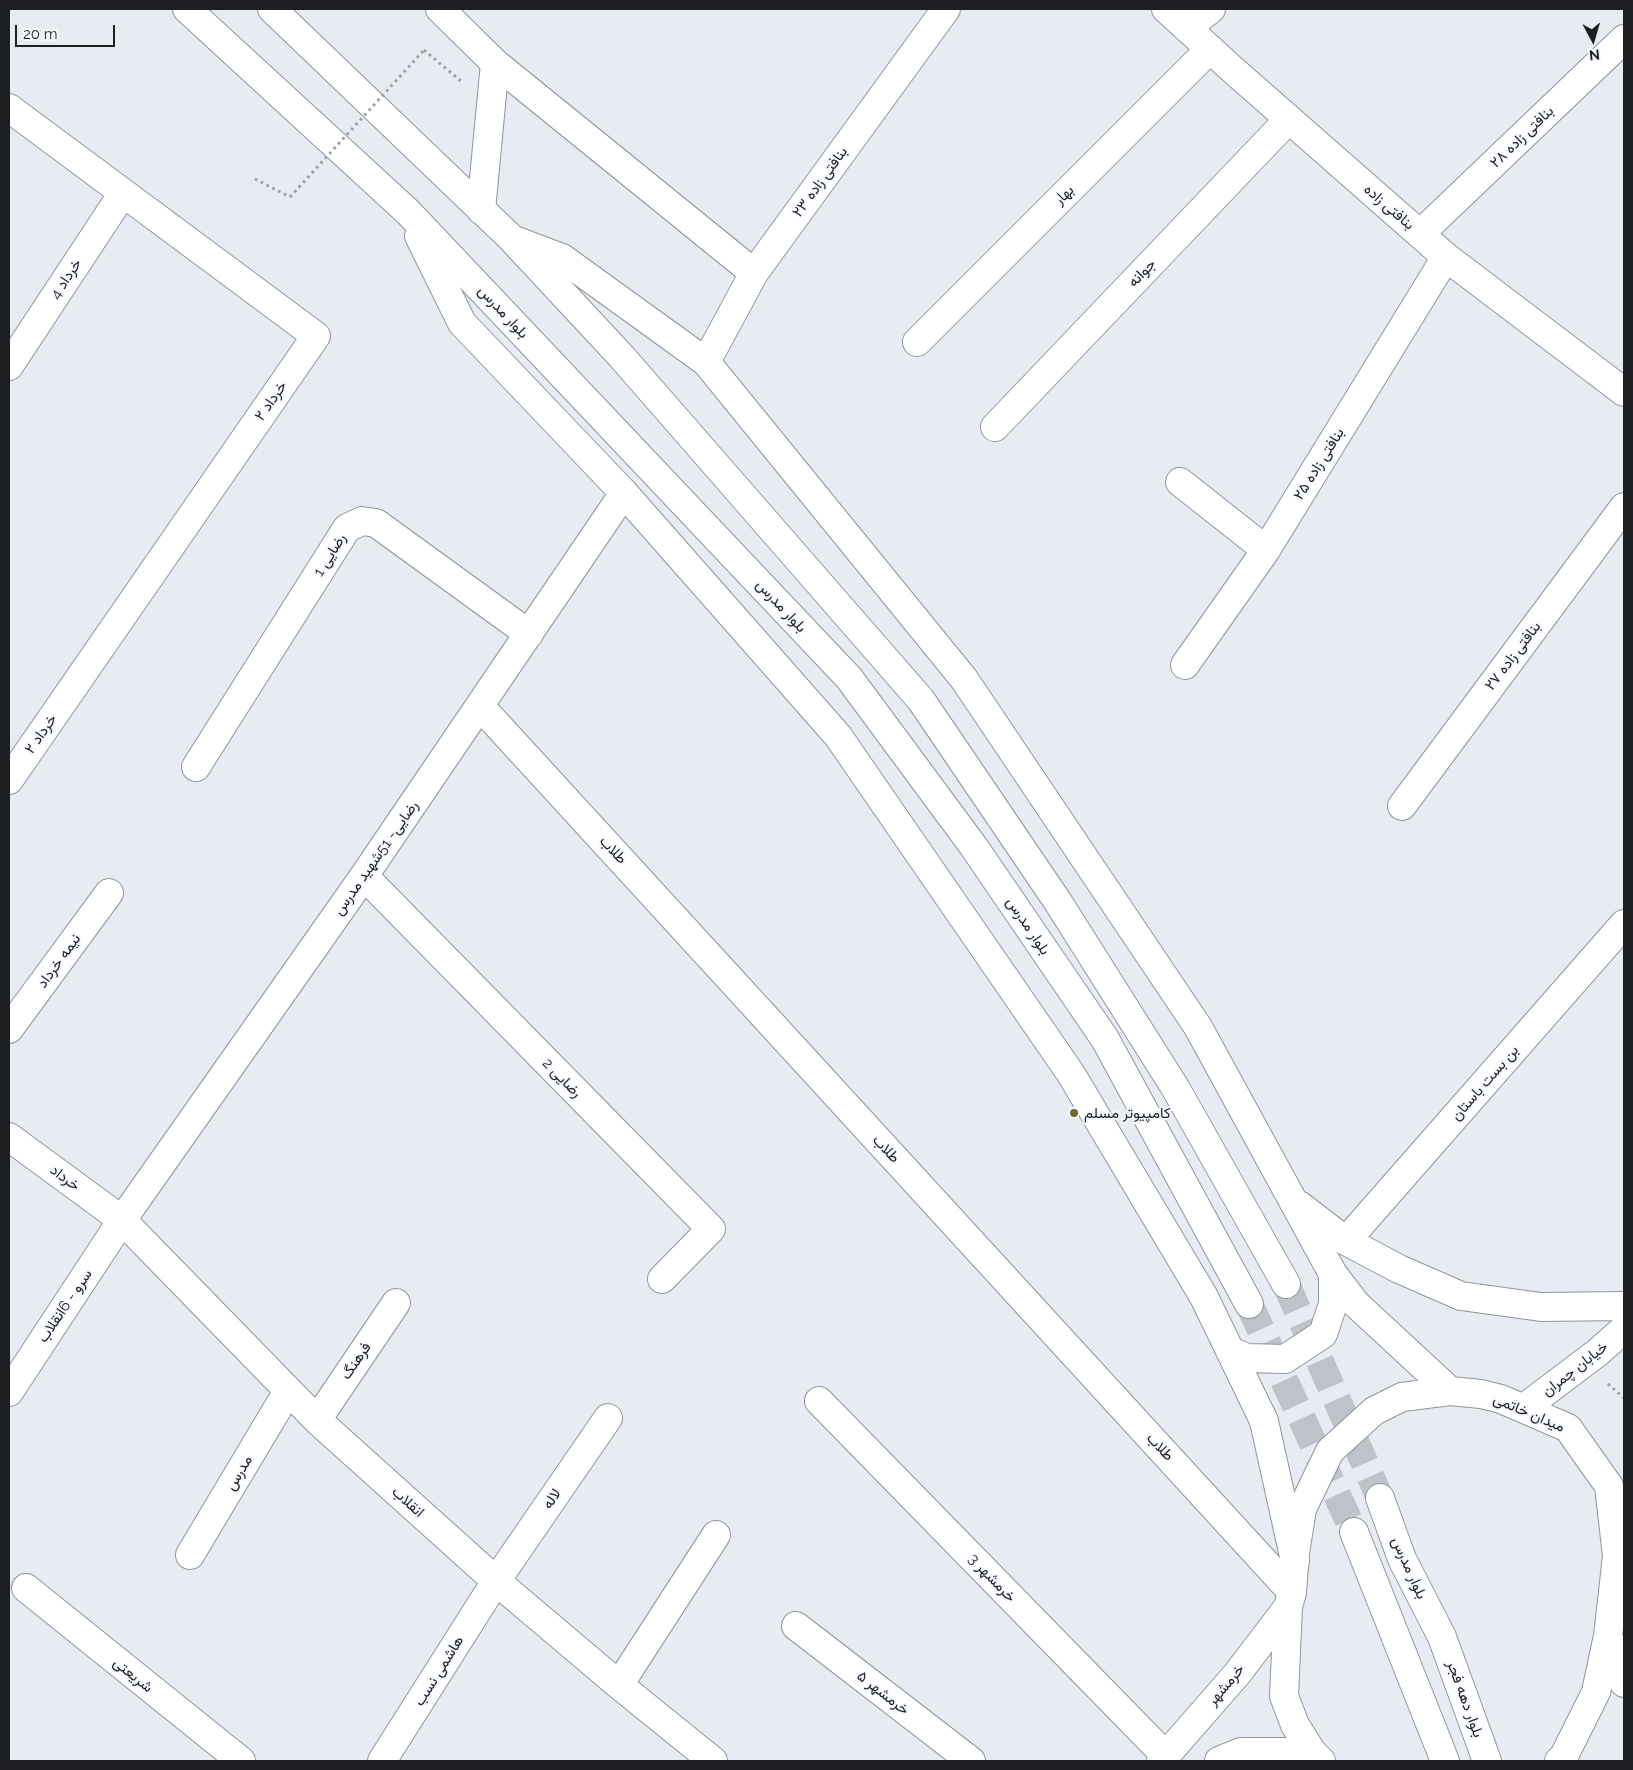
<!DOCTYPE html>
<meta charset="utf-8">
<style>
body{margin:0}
#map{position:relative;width:1633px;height:1770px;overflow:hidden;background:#e7ecf3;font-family:Raleway,sans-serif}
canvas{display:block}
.frame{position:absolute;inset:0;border:10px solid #1c1e21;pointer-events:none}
.north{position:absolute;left:1568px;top:15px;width:50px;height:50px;-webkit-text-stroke:4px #f5f9ff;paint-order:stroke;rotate:174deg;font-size:14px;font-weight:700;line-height:20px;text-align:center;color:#1c1e21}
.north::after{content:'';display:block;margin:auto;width:18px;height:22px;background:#1c1e21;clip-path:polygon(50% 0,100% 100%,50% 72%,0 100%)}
.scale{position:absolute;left:15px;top:25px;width:100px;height:22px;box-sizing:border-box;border:2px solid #1c1e21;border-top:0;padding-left:6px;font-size:15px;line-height:18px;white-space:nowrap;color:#1c1e21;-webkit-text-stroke:4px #f5f9ff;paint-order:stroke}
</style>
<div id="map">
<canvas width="1633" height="1770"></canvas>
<div class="frame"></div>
<div class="north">N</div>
<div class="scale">20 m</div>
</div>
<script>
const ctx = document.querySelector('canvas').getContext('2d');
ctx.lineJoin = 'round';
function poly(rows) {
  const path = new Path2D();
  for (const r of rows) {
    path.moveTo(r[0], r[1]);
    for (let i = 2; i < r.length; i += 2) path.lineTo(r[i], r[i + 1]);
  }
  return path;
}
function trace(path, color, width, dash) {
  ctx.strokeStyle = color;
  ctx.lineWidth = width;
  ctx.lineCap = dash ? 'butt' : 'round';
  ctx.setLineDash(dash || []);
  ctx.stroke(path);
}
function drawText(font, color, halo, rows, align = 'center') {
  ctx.font = font + ' Raleway,Vazirmatn,sans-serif';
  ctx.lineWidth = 4;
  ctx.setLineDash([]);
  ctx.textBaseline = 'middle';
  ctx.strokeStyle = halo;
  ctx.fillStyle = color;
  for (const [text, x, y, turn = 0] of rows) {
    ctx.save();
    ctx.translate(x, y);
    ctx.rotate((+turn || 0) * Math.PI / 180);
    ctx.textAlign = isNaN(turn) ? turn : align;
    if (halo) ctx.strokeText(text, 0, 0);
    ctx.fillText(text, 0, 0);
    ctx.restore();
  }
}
const majorTunnel = poly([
 [1286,1284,1380,1498],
 [1249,1304,1354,1532]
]);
const path = poly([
 [424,50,462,82],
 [255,179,290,197],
 [1608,1384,1624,1398]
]);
const minor = poly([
 [440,9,495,63,481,210],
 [1187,28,1211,9],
 [495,63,754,273],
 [9,108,316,336,9,780],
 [1420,234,1624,39],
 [917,342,1210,49],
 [706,362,754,273,946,9],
 [9,366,123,193],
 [995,427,1289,119],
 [1180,482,1266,550],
 [1185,665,1266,550,1446,257],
 [480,706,1292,1592],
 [196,767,347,528,362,521,376,523,529,634],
 [1402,806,1624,507],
 [364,876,711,1229,662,1279],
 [9,1029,109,893],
 [9,1137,122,1220,317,1420,496,1581,619,1685,713,1761],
 [1346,1241,1624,924],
 [9,1392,122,1220,364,876,624,493],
 [819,1401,1166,1756],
 [317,1420,396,1303],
 [190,1555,288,1391],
 [26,1588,241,1761],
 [796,1626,971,1761],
 [619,1685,716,1535],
 [382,1761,496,1581,608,1418]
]);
const major = poly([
 [187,9,408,212,849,678,974,847,1105,1039,1249,1304],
 [272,9,511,238,621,356,921,700,1058,902,1176,1089,1286,1284],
 [1166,9,1233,70,1446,257,1624,392],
 [419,236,462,323,624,493,838,736,1071,1074,1204,1297,1264,1421,1295,1561],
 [517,241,562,258,706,362,964,679,1198,1027,1333,1274,1356,1304,1450,1391],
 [1299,1205,1346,1241,1399,1269,1461,1296,1541,1307,1624,1306],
 [1230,1351,1247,1358,1285,1359,1323,1334,1333,1304,1333,1274],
 [1524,1408,1597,1353,1624,1329],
 [1380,1498,1402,1559,1442,1637,1487,1761],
 [1354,1532,1445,1761],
 [1608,1636,1624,1683],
 [1161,1761,1237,1674,1288,1607],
 [1219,1761,1241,1752,1312,1752],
 [1321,1761,1312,1752,1295,1725,1284,1696,1288,1607,1292,1592,1295,1553,1302,1509,1330,1451,1374,1411,1402,1397,1450,1391,1481,1394,1501,1399,1568,1428,1609,1486,1617,1556,1608,1636,1596,1692,1564,1756,1559,1761]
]);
const pathBridge = poly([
 [290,197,424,50]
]);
const markers = [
 [1074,1113,5,"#706733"]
];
const streetNames = [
 ["بنافتی زاده ۲۸",1522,137,-44],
 ["بنافتی زاده ۲۳",820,182,-54],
 ["بهار",1064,195,-45],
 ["بنافتی زاده",1389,207,41],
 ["جوانه",1142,273,-46],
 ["خرداد 4",66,279,-57],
 ["بلوار مدرس",503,312,47],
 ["خرداد ۲",271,401,-55],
 ["بنافتی زاده ۲۵",1319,464,-58],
 ["رضایی 1",330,555,-58],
 ["بلوار مدرس",781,606,47],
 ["بنافتی زاده ۲۷",1513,656,-53],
 ["خرداد ۲",41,734,-55],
 ["طلاب",613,850,47],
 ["رضایی- 51شهید مدرس",376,858,-55],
 ["بلوار مدرس",1028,926,56],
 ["نیمه خرداد",59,961,-54],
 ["رضایی 2",562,1078,45],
 ["بن بست باستان",1485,1083,-49],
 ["طلاب",886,1149,47],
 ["خرداد",65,1178,37],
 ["سرو - 6انقلاب",65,1306,-56],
 ["فرهنگ",356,1361,-56],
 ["خیابان چمران",1575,1369,-38],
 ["میدان خاتمی",1529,1413,23],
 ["طلاب",1160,1447,47],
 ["مدرس",239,1473,-59],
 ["لاله",552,1499,-56],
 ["انقلاب",408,1502,42],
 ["بلوار مدرس",1409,1568,66],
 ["خرمشهر 3",992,1578,46],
 ["هاشمی نسب",439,1671,-58],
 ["شریعتی",133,1675,39],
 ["خرمشهر",1226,1685,-50],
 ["خرمشهر ۵",883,1693,38],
 ["بلوار دهه فجر",1465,1699,70]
];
const poiNames = [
 ["کامپیوتر مسلم",1084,1113]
];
trace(majorTunnel, '#bec3c9', 28, [28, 14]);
trace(minor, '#90959b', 30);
trace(major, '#90959b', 30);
trace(path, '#999da2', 3, [2.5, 4]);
trace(minor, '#fff', 28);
trace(major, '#fff', 28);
trace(pathBridge, '#999da2', 3, [2.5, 4]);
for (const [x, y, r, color] of markers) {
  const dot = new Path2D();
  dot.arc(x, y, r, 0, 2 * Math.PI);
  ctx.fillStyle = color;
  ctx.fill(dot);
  trace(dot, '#f5f9ff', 2);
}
drawText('15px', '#1c1e21', '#f5f9ff', streetNames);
drawText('15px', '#1c1e21', '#f5f9ff', poiNames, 'left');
</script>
